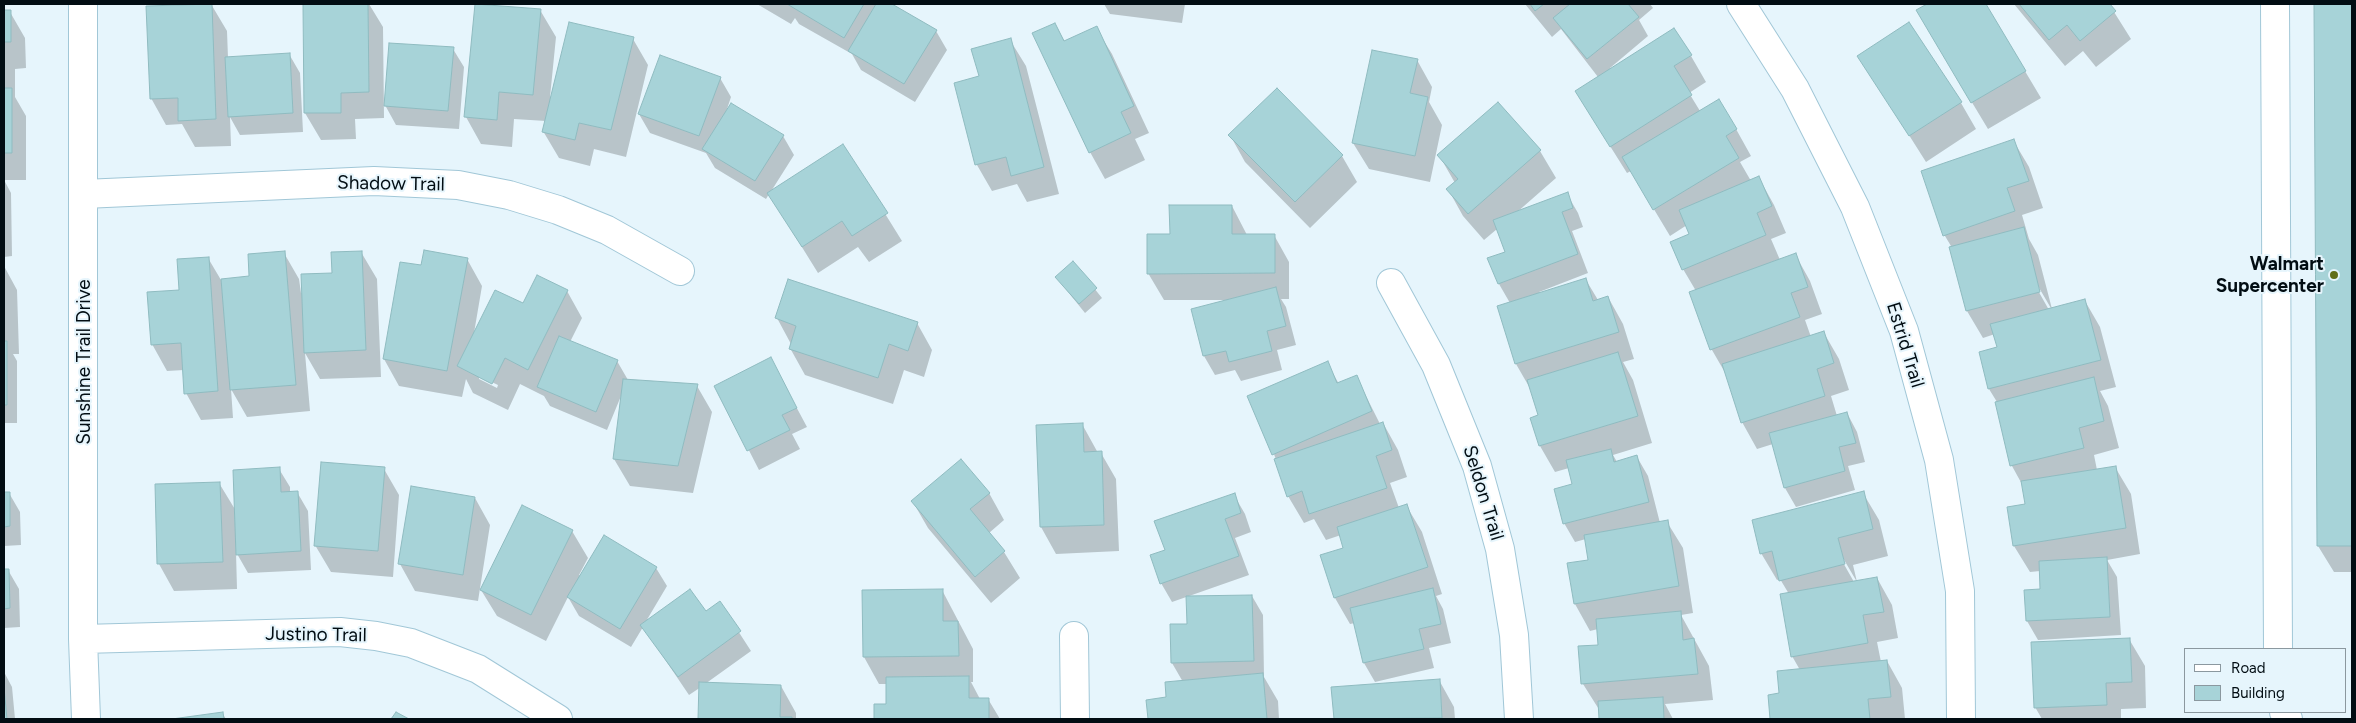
<!DOCTYPE html>
<style>
body{margin:0}
#map{position:relative;width:2356px;height:723px;overflow:hidden;background:#e6f5fc;font-family:Figtree,sans-serif}
canvas{display:block}
.frame{position:absolute;inset:0;border:5px solid #020d13;pointer-events:none}
.legend{position:absolute;left:2184px;top:648px;width:162px;height:65px;box-sizing:border-box;background:#e6f5fc;border:1px solid #8b989f;margin:0;padding:6px 9px;list-style:none;font-size:15px;color:#020d13}
.legend li{display:flex;align-items:center;gap:10px;height:25px}
.legend b{width:25px;border:1px solid #8b989f}
</style>
<div id="map">
<canvas width="2356" height="723"></canvas>
<div class="frame"></div>
<ul class="legend">
<li><b style="height:6px;background:#fff"></b>Road</li>
<li><b style="height:14px;background:#a7d3d8"></b>Building</li>
</ul>
</div>
<script>
const ctx = document.querySelector('canvas').getContext('2d');
ctx.lineJoin = 'round';
function fillPath(path, color) {
  ctx.fillStyle = color;
  ctx.fill(path, 'evenodd');
}
function poly(rows) {
  const path = new Path2D();
  for (const r of rows) {
    path.moveTo(r[0], r[1]);
    for (let i = 2; i < r.length; i += 2) path.lineTo(r[i], r[i + 1]);
  }
  return path;
}
function trace(path, color, width, dash) {
  ctx.strokeStyle = color;
  ctx.lineWidth = width;
  ctx.lineCap = dash ? 'butt' : 'round';
  ctx.setLineDash(dash || []);
  ctx.stroke(path);
}
function drawText(font, color, halo, rows, align = 'center') {
  ctx.font = font + ' Figtree,sans-serif';
  ctx.lineWidth = 4;
  ctx.setLineDash([]);
  ctx.textBaseline = 'middle';
  ctx.strokeStyle = halo;
  ctx.fillStyle = color;
  for (const [text, x, y, turn = 0] of rows) {
    ctx.save();
    ctx.translate(x, y);
    ctx.rotate((+turn || 0) * Math.PI / 180);
    ctx.textAlign = isNaN(turn) ? turn : align;
    if (halo) ctx.strokeText(text, 0, 0);
    ctx.fillText(text, 0, 0);
    ctx.restore();
  }
}
const shadow = poly([
 [211,4,227,31,228,58,289,54,300,73,303,132,240,135,230,117,231,146,195,147,182,124,166,125,151,98],
 [304,4,369,4,383,27,384,118,355,119,356,139,321,140,305,113],
 [757,4,890,4,936,31,947,50,915,102,861,70,852,54,799,24,795,18,791,24],
 [1104,4,1185,4,1182,23,1110,14],
 [1525,4,1650,4,1653,8,1639,20,1648,36,1610,68,1611,69,1691,56,1706,82,1689,93,1700,111,1736,129,1751,156,1740,162,1751,181,1759,178,1774,205,1786,233,1771,239,1780,260,1795,254,1810,281,1822,314,1805,320,1811,337,1824,333,1839,359,1849,390,1831,396,1837,416,1847,413,1857,432,1865,462,1848,466,1855,490,1796,507,1785,488,1773,444,1757,449,1742,422,1727,376,1712,350,1691,292,1696,291,1683,269,1691,235,1687,225,1670,236,1631,171,1627,173,1576,92,1598,77,1561,29,1552,37],
 [1929,4,1985,4,2041,98,1988,129,1917,11],
 [2014,4,2109,4,2131,39,2096,67,2083,51,2065,66],
 [2316,4,2352,4,2352,572,2334,572,2318,546],
 [540,10,556,37,550,97,633,39,648,65,626,157,594,149,590,166,559,158,543,131,546,121,514,119,512,147,481,144,466,117],
 [4,12,10,12,25,38,26,68,15,69,15,97,26,116,26,180,4,180],
 [1055,24,1065,42,1096,28,1112,54,1149,133,1135,139,1145,160,1105,179,1090,152],
 [1010,40,1026,66,1059,194,1027,202,1017,184,992,191,977,165,955,83,980,77],
 [453,49,464,67,459,129,396,125,385,105],
 [1859,56,1961,103,1976,129,1926,162],
 [1417,60,1432,87,1429,102,1442,125,1430,182,1369,169,1353,143],
 [720,78,731,97,726,112,783,136,794,155,770,193,843,146,902,241,869,262,858,247,818,273,769,194,766,199,715,168,706,153,650,133,639,114],
 [1498,103,1540,151,1556,178,1516,213,1567,194,1578,213,1583,227,1572,231,1588,273,1539,292,1540,294,1586,280,1598,300,1608,297,1623,324,1634,359,1623,362,1633,380,1652,443,1613,455,1617,462,1637,457,1648,476,1660,523,1667,522,1683,548,1693,613,1681,615,1709,666,1713,700,1665,704,1673,719,1600,719,1600,711,1583,684,1579,648,1600,646,1598,629,1590,631,1575,604,1590,561,1586,539,1575,542,1564,523,1573,485,1569,468,1555,472,1540,446,1540,416,1531,390,1516,364,1498,306,1510,303,1499,284,1489,259,1506,253,1497,229,1484,240,1463,216,1448,189,1455,183,1439,155],
 [1230,135,1342,156,1357,182,1310,228,1245,162],
 [2013,140,2029,167,2043,208,2022,215,2029,239,2038,255,2052,309,2085,301,2100,327,2116,387,2100,391,2108,406,2119,448,2094,455,2097,470,2115,467,2131,494,2140,554,2107,560,2117,577,2121,635,2038,640,2027,621,2025,591,2041,591,2040,571,2030,572,2014,546,2026,505,2023,486,2012,466,1997,402,1989,389,1998,348,1995,334,1983,338,1967,311,1951,246,1945,236,1922,171],
 [2038,286,2052,310,2049,310,2036,287],
 [4,180,11,193,12,256,4,257],
 [1232,206,1247,235,1274,235,1289,262,1289,299,1281,299,1286,307,1296,345,1277,350,1282,370,1241,381,1235,370,1215,375,1204,356,1227,300,1164,300,1148,273,1171,235],
 [361,252,377,279,381,377,320,379,305,353,310,411,247,417,231,389,233,418,201,420,186,393,184,370,167,371,152,344,181,291,208,258,221,280,250,277,284,253,299,279,301,293,333,274],
 [467,259,482,286,474,333,523,305,567,291,582,318,570,342,617,361,628,380,697,386,712,412,693,493,630,486,614,459,621,396,607,430,550,406,544,396,520,384,508,410,473,393,466,379,462,397,399,386,384,359,401,263,422,267],
 [479,376,498,385,497,388,479,379],
 [1073,262,1102,298,1085,313,1056,277],
 [4,266,17,290,19,354,13,354,17,361,17,423,4,423],
 [777,318,917,323,932,350,924,377,904,370,893,404,805,375,790,348,791,344],
 [770,358,807,427,792,434,800,449,759,470,716,386],
 [1327,363,1339,384,1356,376,1380,424,1383,423,1398,450,1407,477,1390,483,1399,508,1406,505,1422,532,1442,594,1436,596,1443,609,1451,643,1429,648,1434,668,1375,682,1364,663,1355,623,1350,624,1335,598,1321,556,1345,549,1341,535,1326,540,1314,519,1304,523,1288,496,1274,454],
 [1082,424,1098,453,1101,453,1116,479,1119,551,1056,554,1041,527],
 [279,469,290,487,290,493,297,492,308,511,311,570,248,573,236,552,237,589,174,591,159,564,156,485,219,483,236,511],
 [384,469,399,495,393,577,331,572,315,545],
 [4,493,9,493,20,512,21,545,4,546],
 [989,493,1004,520,989,533,1004,552,1020,578,991,603,928,528,913,502],
 [1863,493,1879,520,1888,556,1853,565,1857,582,1877,578,1892,605,1898,638,1877,642,1881,662,1887,661,1902,688,1905,719,1772,719,1769,696,1780,694,1800,670,1792,656,1789,594,1780,579,1777,580,1761,553],
 [1843,558,1857,582,1854,582,1841,559],
 [1234,495,1245,514,1251,532,1235,538,1249,575,1172,602,1161,583,1167,551],
 [475,498,490,525,478,601,415,591,400,564],
 [572,531,588,558,579,575,581,576,656,568,667,586,645,623,705,613,720,603,751,651,705,684,781,686,796,713,796,719,700,719,701,687,689,695,643,627,631,647,579,616,568,597,546,641,497,616,481,590],
 [8,570,19,589,20,627,4,628,4,571],
 [942,590,973,649,973,682,971,682,980,699,988,699,1000,719,875,719,875,705,888,705,888,684,879,684,864,657],
 [1252,596,1263,615,1264,677,1278,701,1279,719,1149,719,1147,701,1167,698,1183,682,1172,663,1171,626,1188,625],
 [2129,639,2145,666,2146,708,2121,709,2121,719,2042,719,2035,707],
 [4,672,12,687,15,719,4,719],
 [1439,680,1454,707,1455,719,1335,719,1332,688],
 [222,713,226,719,181,719]
]);
const building = poly([
 [212,4,216,119,178,121,178,98,150,99,146,6,212,4],
 [303,4,368,4,369,92,341,93,341,113,304,113,303,4],
 [475,4,541,9,533,95,499,92,497,120,464,117,475,4],
 [787,4,864,4,844,38,787,4],
 [876,4,892,4,937,30,904,84,848,51,876,4],
 [1530,4,1544,4,1535,11,1530,4],
 [1570,4,1628,4,1639,17,1587,59,1553,18,1570,4],
 [1927,4,1986,4,2026,71,1971,103,1916,10,1927,4],
 [2019,4,2110,4,2116,11,2080,41,2067,25,2049,40,2019,4],
 [2314,4,2352,4,2352,546,2317,546,2314,4],
 [4,10,11,10,11,42,4,42,4,10],
 [569,22,634,37,611,130,579,123,575,140,542,132,569,22],
 [1909,22,1962,102,1909,136,1857,56,1909,22],
 [1055,23,1064,41,1097,26,1134,106,1121,112,1131,133,1089,153,1032,33,1055,23],
 [1674,28,1692,55,1674,66,1692,95,1610,147,1575,91,1674,28],
 [1011,38,1044,167,1011,176,1006,157,975,165,954,83,979,76,971,49,1011,38],
 [389,43,454,47,448,111,384,106,389,43],
 [1372,50,1418,59,1410,93,1428,97,1415,156,1352,143,1372,50],
 [290,53,293,113,228,117,225,57,290,53],
 [660,55,721,77,699,136,638,114,660,55],
 [4,88,12,88,12,153,4,153,4,88],
 [1277,88,1343,155,1295,202,1228,135,1277,88],
 [1719,99,1737,129,1726,136,1739,158,1653,210,1622,157,1719,99],
 [1498,102,1541,150,1468,214,1446,189,1458,179,1437,155,1498,102],
 [731,103,784,135,755,181,702,149,731,103],
 [2014,139,2029,181,2007,188,2015,211,1943,236,1921,171,2014,139],
 [843,144,888,213,852,236,842,221,802,247,767,193,843,144],
 [1759,176,1772,206,1757,213,1766,235,1682,270,1670,242,1689,234,1679,210,1759,176],
 [1568,192,1573,208,1562,212,1578,254,1498,284,1487,258,1505,252,1493,220,1568,192],
 [1169,205,1232,205,1232,234,1275,234,1275,273,1147,274,1147,234,1170,234,1169,205],
 [2024,227,2040,292,1966,311,1949,247,2024,227],
 [424,250,468,258,447,371,383,359,400,262,421,265,424,250],
 [285,251,296,385,230,390,221,279,249,276,248,254,285,251],
 [362,251,366,350,304,353,301,274,332,273,331,252,362,251],
 [1796,253,1808,287,1791,293,1800,317,1710,350,1689,292,1796,253],
 [209,257,218,391,184,394,181,343,151,345,147,292,179,290,177,259,209,257],
 [1073,261,1097,288,1079,304,1055,277,1073,261],
 [537,275,568,290,528,370,505,358,492,384,457,366,495,290,523,303,537,275],
 [1586,278,1593,301,1608,296,1619,332,1515,364,1497,306,1586,278],
 [788,279,918,322,908,351,889,344,878,378,789,349,796,326,775,318,788,279],
 [1276,287,1286,326,1267,331,1272,351,1229,362,1226,351,1203,356,1191,309,1276,287],
 [2085,299,2101,360,1988,389,1979,352,1997,347,1990,324,2085,299],
 [1824,331,1834,363,1817,369,1825,396,1741,423,1722,364,1824,331],
 [559,336,618,360,596,412,537,387,559,336],
 [4,341,7,341,7,405,4,405,4,341],
 [1618,352,1638,416,1539,446,1530,418,1538,415,1527,380,1618,352],
 [771,357,797,408,782,415,790,430,747,451,714,386,771,357],
 [1328,361,1337,383,1357,375,1372,411,1272,455,1247,396,1328,361],
 [2094,377,2104,421,2079,428,2084,448,2010,466,1995,402,2094,377],
 [623,379,698,384,678,466,613,459,623,379],
 [1847,412,1856,443,1839,447,1845,471,1784,488,1769,433,1847,412],
 [1383,422,1392,450,1376,456,1387,488,1309,514,1302,491,1287,497,1274,459,1383,422],
 [1083,423,1084,452,1102,451,1104,525,1040,527,1036,425,1083,423],
 [1611,449,1614,462,1637,455,1649,502,1563,524,1554,489,1572,484,1566,460,1611,449],
 [961,459,990,493,970,509,1005,551,975,577,911,501,961,459],
 [321,462,385,467,378,551,314,546,321,462],
 [2116,466,2126,528,2013,546,2007,507,2025,504,2021,481,2116,466],
 [280,467,281,492,298,491,301,551,236,555,233,470,280,467],
 [220,482,223,562,157,564,155,484,220,482],
 [411,486,475,497,463,575,398,564,411,486],
 [1864,491,1873,529,1838,538,1845,564,1779,581,1772,551,1760,554,1752,520,1864,491],
 [4,492,10,492,10,526,4,527,4,492],
 [1235,493,1241,513,1225,519,1239,556,1160,584,1150,555,1165,550,1154,521,1235,493],
 [1407,504,1428,567,1334,598,1320,555,1343,548,1337,527,1407,504],
 [522,505,573,530,531,615,480,590,522,505],
 [1668,520,1679,586,1574,604,1567,563,1588,560,1584,535,1668,520],
 [604,535,657,567,620,629,567,597,604,535],
 [2107,557,2110,617,2026,621,2024,590,2040,589,2039,561,2107,557],
 [4,569,9,569,10,608,4,609,4,569],
 [1877,577,1884,612,1863,615,1868,643,1791,657,1780,594,1877,577],
 [1433,588,1441,624,1419,629,1424,649,1363,663,1350,608,1433,588],
 [690,589,706,611,720,601,741,631,678,677,640,625,690,589],
 [943,589,943,621,958,621,959,656,863,657,862,590,943,589],
 [1252,595,1254,661,1171,663,1170,624,1187,624,1186,596,1252,595],
 [1681,611,1683,640,1694,638,1698,674,1581,684,1578,646,1598,645,1596,619,1681,611],
 [2130,638,2132,682,2106,683,2107,705,2034,708,2031,642,2130,638],
 [1887,660,1891,697,1868,699,1870,719,1770,719,1768,695,1779,693,1777,671,1887,660],
 [1263,673,1267,719,1148,719,1146,700,1166,697,1165,682,1263,673],
 [969,676,969,698,989,698,989,719,874,719,874,704,886,704,886,677,969,676],
 [1440,679,1442,718,1334,719,1331,687,1440,679],
 [699,682,781,685,780,717,792,717,792,719,698,719,699,682],
 [4,687,7,719,4,719,4,687],
 [1663,697,1664,719,1599,719,1598,701,1663,697],
 [223,712,224,719,172,719,223,712],
 [396,712,409,719,391,719,396,712]
]);
const minor = poly([
 [83,4,83,639,86,719],
 [1741,4,1795,89,1855,207,1904,331,1939,460,1960,591,1961,719],
 [2275,4,2278,649],
 [84,194,374,181,458,185,509,195,558,210,607,230,680,271],
 [1391,283,1436,365,1477,466,1500,549,1514,635,1519,719],
 [1074,636,1075,719],
 [83,639,340,632,376,636,411,643,478,669,558,719],
 [2284,712,2288,719]
]);
const markers = [
 [2334,275,5,"#626f19"]
];
const streetNames = [
 ["Shadow Trail",391,184,1],
 ["Estrid Trail",1905,345,73],
 ["Sunshine Trail Drive",84,362,-90],
 ["Seldon Trail",1483,493,73],
 ["Justino Trail",316,635,1]
];
const poiNames = [
 ["Walmart",2324,264],
 ["Supercenter",2324,286]
];
fillPath(shadow, '#0003');
fillPath(building, '#a7d3d8');
trace(building, '#8fbbc0', 1);
trace(minor, '#a1c7d7', 30);
trace(minor, '#fff', 28);
for (const [x, y, r, color] of markers) {
  const dot = new Path2D();
  dot.arc(x, y, r, 0, 2 * Math.PI);
  ctx.fillStyle = color;
  ctx.fill(dot);
  trace(dot, '#e6f5fc', 2);
}
drawText('19px', '#020d13', '#e6f5fc', streetNames);
drawText('bold 19px', '#020d13', '#e6f5fc', poiNames, 'right');
</script>
